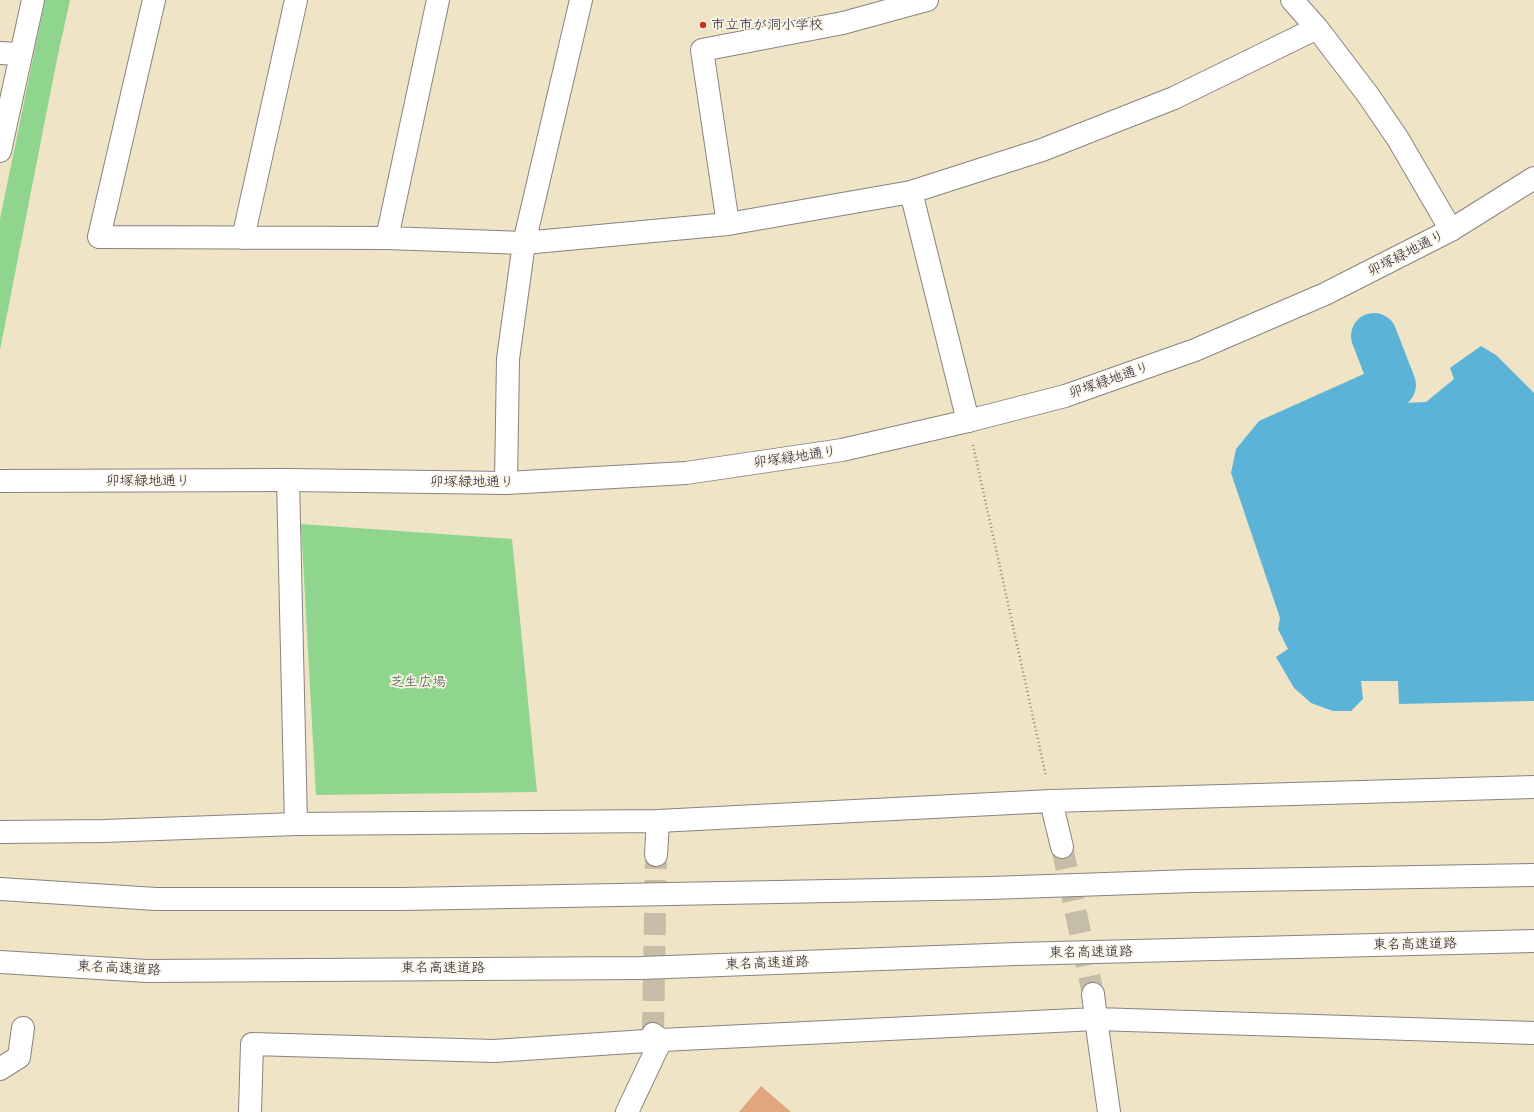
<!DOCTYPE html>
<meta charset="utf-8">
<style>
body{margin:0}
canvas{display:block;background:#efe4c5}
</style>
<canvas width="1534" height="1112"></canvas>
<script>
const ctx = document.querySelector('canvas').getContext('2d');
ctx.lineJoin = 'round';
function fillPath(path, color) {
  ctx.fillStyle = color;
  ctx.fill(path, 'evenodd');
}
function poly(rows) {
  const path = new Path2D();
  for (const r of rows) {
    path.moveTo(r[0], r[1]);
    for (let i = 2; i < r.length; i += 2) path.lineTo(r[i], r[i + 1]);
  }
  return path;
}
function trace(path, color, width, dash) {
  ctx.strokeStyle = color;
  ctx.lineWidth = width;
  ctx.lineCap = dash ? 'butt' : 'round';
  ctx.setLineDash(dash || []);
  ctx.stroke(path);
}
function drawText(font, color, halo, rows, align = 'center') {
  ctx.font = font + ' Mali,"Klee One",sans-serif';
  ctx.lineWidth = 3.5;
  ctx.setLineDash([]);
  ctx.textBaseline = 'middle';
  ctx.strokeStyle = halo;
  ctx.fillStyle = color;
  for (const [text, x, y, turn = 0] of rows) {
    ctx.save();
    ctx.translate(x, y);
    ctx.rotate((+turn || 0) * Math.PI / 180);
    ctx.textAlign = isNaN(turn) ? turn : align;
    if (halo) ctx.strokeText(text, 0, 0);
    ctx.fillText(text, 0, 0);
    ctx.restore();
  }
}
const green = poly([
 [45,0,70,0,57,59,0,350,0,219],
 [301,524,512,539,537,792,316,795]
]);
const water = poly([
 [1481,346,1496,355,1534,393,1534,701,1399,704,1398,681,1361,681,1363,699,1351,711,1333,711,1311,703,1294,688,1276,657,1288,649,1278,629,1280,618,1231,473,1236,449,1259,421,1366,373,1379,391,1401,382,1402,403,1426,402,1454,379,1450,368]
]);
const river = poly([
 [1374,336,1393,385]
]);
const building = poly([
 [761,1086,791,1112,739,1112]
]);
const minorTunnel = poly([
 [1062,847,1093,994],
 [653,1034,656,855]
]);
const path = poly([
 [973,445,1046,776]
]);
const minor = poly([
 [154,0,99,237,387,238,524,243,728,224,911,192,1042,150,1174,98,1317,28],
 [1292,0,1317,28,1368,95,1398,139,1451,230],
 [0,53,20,54],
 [0,151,33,0],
 [911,192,968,421],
 [728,224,702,50,843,23,927,0],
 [243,238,296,0],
 [387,238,438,0],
 [288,480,296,824],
 [506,483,508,359,524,243,581,0],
 [1051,801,1062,847],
 [0,832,104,831,296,824,658,821],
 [656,855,658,821,1051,801,1534,787],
 [1093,994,1096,1019],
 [0,1069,19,1057,23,1028],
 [250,1112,252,1044,494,1051,661,1040,1096,1019,1534,1033],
 [627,1112,661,1040,653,1034]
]);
const tertiary = poly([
 [0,481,288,480,506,483,686,473,842,450,968,421,1065,396,1195,350,1325,294,1451,230,1534,178],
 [1096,1019,1109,1112]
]);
const motorway = poly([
 [0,889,156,899,404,899,990,888,1192,881,1534,875],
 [0,962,147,971,641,968,1016,954,1534,941]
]);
const markers = [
 [703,25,4,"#c8321e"]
];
const poiNames = [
 ["市立市が洞小学校",711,25]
];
const streetNames = [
 ["卯塚緑地通り",1406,253,-27],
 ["卯塚緑地通り",1109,380,-19],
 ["卯塚緑地通り",795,457,-8],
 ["卯塚緑地通り",148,481],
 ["卯塚緑地通り",472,482],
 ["東名高速道路",1415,944,-1],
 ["東名高速道路",1091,952,-1],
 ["東名高速道路",767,963,-2],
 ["東名高速道路",119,968,3],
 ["東名高速道路",443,968]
];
const parkNames = [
 ["芝生広場",418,682]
];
fillPath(green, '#8fd58e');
fillPath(water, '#5bb4d8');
trace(river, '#5bb4d8', 46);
fillPath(building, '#e2a67f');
trace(minorTunnel, '#c6bda9', 22, [22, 11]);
trace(minor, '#888380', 24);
trace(tertiary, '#888380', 24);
trace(motorway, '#888380', 24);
trace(path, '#888380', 2.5, [1, 3]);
trace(minor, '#fff', 22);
trace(tertiary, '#fff', 22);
trace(motorway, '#fff', 22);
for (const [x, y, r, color] of markers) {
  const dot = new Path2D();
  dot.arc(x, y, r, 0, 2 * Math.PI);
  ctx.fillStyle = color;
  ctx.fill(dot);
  trace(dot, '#fcf5e5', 1.5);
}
drawText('14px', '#22223b', '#fcf5e5', poiNames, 'left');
drawText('14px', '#22223b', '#fcf5e5', streetNames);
drawText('14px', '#435854', '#fcf5e5', parkNames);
</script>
